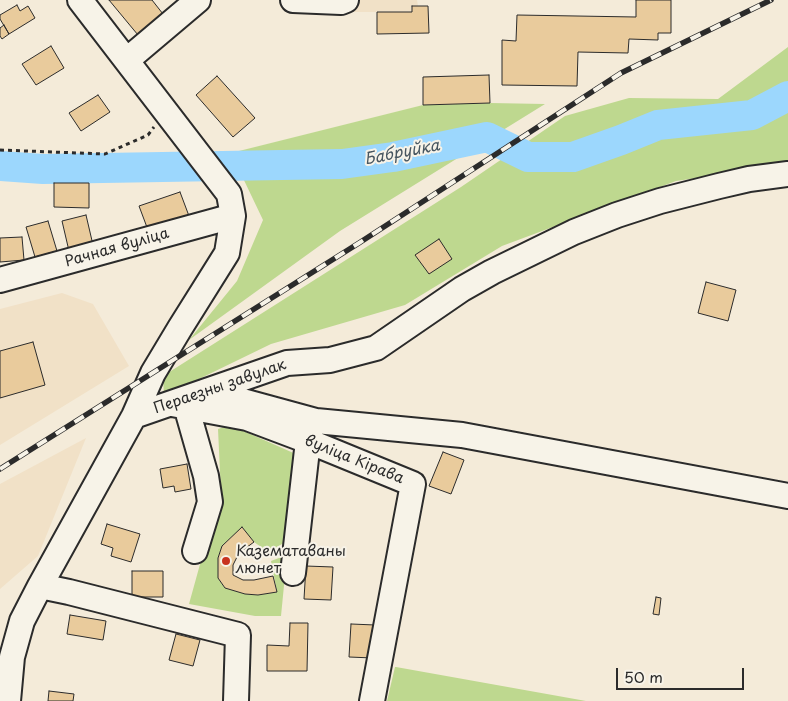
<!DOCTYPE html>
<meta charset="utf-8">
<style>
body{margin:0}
#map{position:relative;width:788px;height:701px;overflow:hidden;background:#f4ebd9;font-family:"Playpen Sans",sans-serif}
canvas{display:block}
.scale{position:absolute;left:616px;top:668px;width:128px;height:22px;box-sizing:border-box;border:2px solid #2b2b2b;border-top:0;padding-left:6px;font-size:15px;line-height:18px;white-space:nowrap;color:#2b2b2b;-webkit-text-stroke:4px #f7f3e8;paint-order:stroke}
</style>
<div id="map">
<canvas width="788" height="701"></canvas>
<div class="scale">50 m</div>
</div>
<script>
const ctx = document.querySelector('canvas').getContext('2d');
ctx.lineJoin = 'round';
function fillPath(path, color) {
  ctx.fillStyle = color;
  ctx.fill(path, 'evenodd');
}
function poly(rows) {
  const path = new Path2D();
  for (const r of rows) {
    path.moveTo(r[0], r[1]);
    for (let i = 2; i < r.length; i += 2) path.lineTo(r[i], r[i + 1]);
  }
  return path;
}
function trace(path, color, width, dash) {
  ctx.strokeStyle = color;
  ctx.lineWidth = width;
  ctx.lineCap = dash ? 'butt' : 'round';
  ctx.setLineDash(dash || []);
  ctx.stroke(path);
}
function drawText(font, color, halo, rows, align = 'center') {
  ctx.font = font + ' "Playpen Sans",sans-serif';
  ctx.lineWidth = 4;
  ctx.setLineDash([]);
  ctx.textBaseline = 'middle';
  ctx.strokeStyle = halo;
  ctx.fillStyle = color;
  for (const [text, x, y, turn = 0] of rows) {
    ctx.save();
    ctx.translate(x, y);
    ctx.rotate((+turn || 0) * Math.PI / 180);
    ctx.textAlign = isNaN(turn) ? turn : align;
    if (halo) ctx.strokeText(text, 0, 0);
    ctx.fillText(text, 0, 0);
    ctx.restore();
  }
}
const built = poly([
 [341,0,417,0,418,6,412,6,412,12,342,12],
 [62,293,93,304,129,366,0,445,0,309],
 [86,438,38,556,0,589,0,484]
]);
const green = poly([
 [788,47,788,165,676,181,502,246,405,305,271,344,164,396,163,376,461,187,565,116,629,98,718,99],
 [490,103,545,104,340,231,189,340,237,281,263,220,231,153,423,105],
 [230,425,298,455,289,540,268,552,254,542,242,528,222,546,218,558,218,578,225,588,245,594,258,595,277,592,271,561,287,555,281,616,255,616,189,604,207,539,221,494,218,429],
 [395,667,396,667,586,701,387,701]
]);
const river = poly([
 [0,166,43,169,342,164,393,157,487,137,528,157,573,157,621,140,658,125,752,115,788,96]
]);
const building = poly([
 [109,0,152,0,163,14,138,35,109,0],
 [636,0,671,0,671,33,658,33,658,40,629,39,628,53,578,52,577,86,502,85,502,40,516,41,517,15,636,17,636,0],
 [17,5,20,11,28,6,35,18,9,34,0,19,0,15,17,5],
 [412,6,428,6,429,33,377,34,377,12,412,12,412,6],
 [4,25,9,34,2,39,0,36,0,28,4,25],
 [51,46,64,68,36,85,22,64,51,46],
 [489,75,490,103,423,105,423,77,489,75],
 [217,76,255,118,233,137,196,95,217,76],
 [98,95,110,112,81,131,69,113,98,95],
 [54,183,89,183,89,208,54,207,54,183],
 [180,192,189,216,148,230,139,206,180,192],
 [86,215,93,245,69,251,62,221,86,215],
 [48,221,57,251,35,257,26,227,48,221],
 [22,237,24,260,0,262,0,238,22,237],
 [439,239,452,259,429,274,415,255,439,239],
 [706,282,736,290,728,321,698,313,706,282],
 [33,342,45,385,0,398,0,351,33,342],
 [443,452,464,460,451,494,429,486,443,452],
 [187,464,191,489,175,492,174,486,163,488,160,469,187,464],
 [107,524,140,534,131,562,111,556,113,548,101,544,107,524],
 [242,527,254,542,239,553,233,565,233,575,243,580,254,580,273,576,277,592,258,595,245,594,225,588,218,578,218,558,222,546,242,527],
 [306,566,333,567,331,600,304,599,306,566],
 [132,571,163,571,163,597,132,597,132,571],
 [656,597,661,598,659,615,653,614,656,597],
 [70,615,106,621,103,640,67,634,70,615],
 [290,623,308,623,307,671,267,671,267,645,289,646,290,623],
 [351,624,375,625,373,658,349,657,351,624],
 [176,634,200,640,193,666,169,660,176,634],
 [49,691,74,694,73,701,48,701,49,691]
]);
const path = poly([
 [0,150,105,154,148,135,154,127]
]);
const minor = poly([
 [293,0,341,2,346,0],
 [127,60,198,0],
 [0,280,233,216],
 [206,391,316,421,462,435,788,496],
 [172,404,247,418,308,441,413,484,372,701],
 [186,406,206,476,210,502,195,551],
 [134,416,287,363,330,360,376,348,462,289,492,272,574,232,617,215,660,201,719,186,749,179,788,174],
 [293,573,308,441],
 [40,586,69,592,238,635,236,701],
 [8,701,12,657,22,621,40,586,134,416,153,373,180,328,227,253,233,216,229,194,80,0]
]);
const rail = poly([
 [0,469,359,243,621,73,771,0]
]);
const markers = [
 [226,561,5,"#c8321e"]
];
const streetNames = [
 ["Рачная вуліца",117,248,-16],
 ["Пераезны завулак",220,387,-19],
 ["вуліца Кірава",354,460,22]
];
const poiNames = [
 ["Казематаваны",236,552],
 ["люнет",236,569]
];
const waterNames = [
 ["Бабруйка",402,153,-11]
];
fillPath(built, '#f1e1c7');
fillPath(green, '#bed88f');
trace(river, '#9cd7fd', 30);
fillPath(building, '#e9cb9c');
trace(building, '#2b2b2b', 1);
trace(minor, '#2b2b2b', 28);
trace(path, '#2b2b2b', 3, [4, 4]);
trace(minor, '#f7f3e8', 24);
trace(rail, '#2b2b2b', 5.5);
trace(rail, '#f7f3e8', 4, [11]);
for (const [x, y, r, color] of markers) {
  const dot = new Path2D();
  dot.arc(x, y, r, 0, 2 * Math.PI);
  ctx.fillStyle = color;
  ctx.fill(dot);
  trace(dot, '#f7f3e8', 2);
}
drawText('15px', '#2b2b2b', '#f7f3e8', streetNames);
drawText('15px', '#2b2b2b', '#f7f3e8', poiNames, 'left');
drawText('italic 16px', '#475660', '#f7f3e8', waterNames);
</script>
